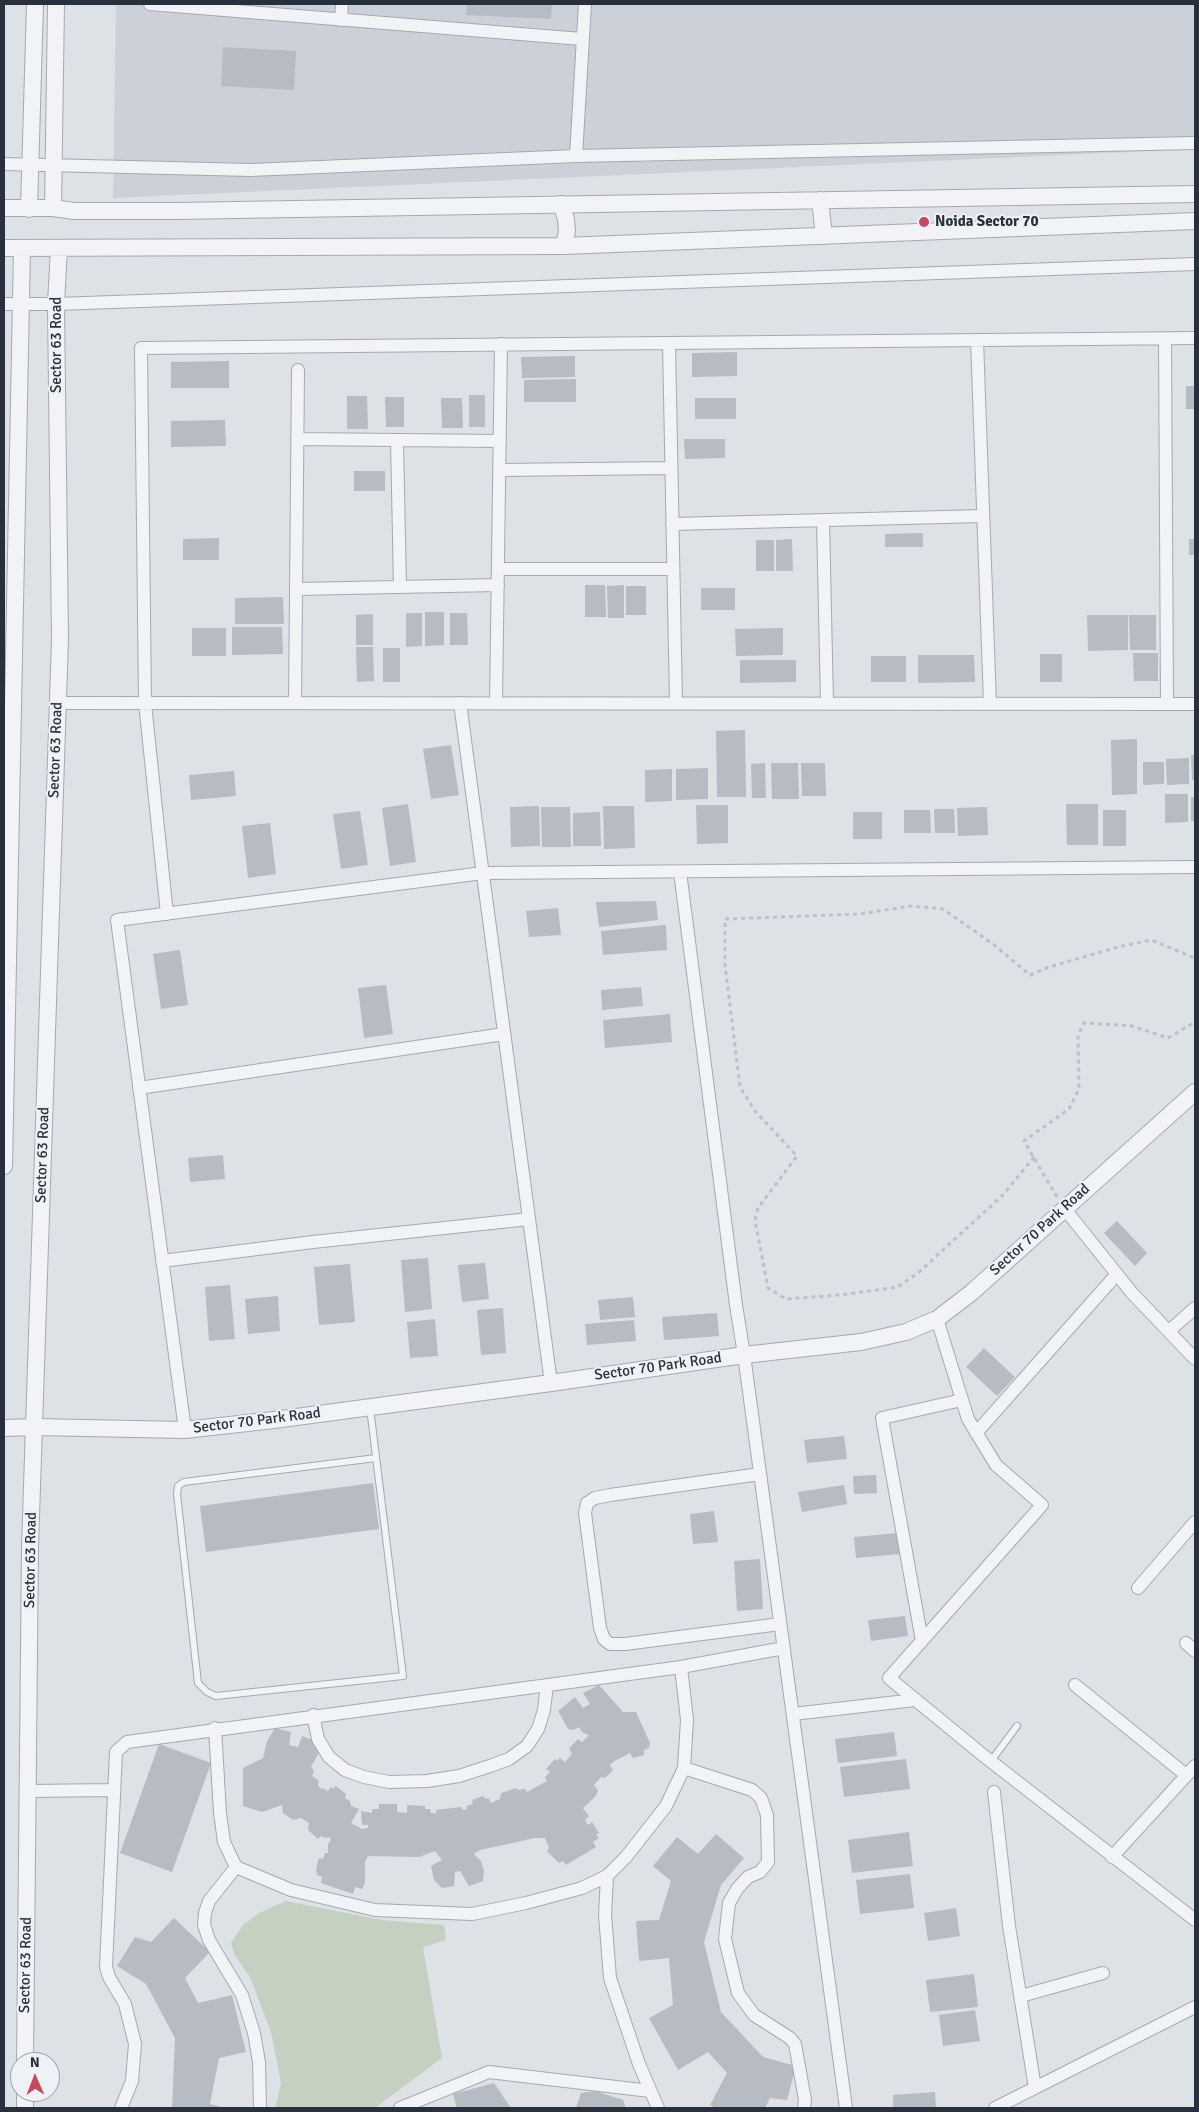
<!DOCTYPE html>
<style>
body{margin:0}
#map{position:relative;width:1199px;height:2112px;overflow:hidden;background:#dee2e7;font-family:Signika,sans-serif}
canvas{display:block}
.frame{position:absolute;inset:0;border:5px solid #28303e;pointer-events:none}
.north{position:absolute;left:10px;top:2052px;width:50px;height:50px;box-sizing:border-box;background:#eef1f5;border:1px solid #9fa4ac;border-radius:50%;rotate:359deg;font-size:14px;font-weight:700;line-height:20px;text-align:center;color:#28303e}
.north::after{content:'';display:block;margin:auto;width:18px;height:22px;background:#ca465c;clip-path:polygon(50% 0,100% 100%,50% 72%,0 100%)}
</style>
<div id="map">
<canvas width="1199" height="2112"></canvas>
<div class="frame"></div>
<div class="north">N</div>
</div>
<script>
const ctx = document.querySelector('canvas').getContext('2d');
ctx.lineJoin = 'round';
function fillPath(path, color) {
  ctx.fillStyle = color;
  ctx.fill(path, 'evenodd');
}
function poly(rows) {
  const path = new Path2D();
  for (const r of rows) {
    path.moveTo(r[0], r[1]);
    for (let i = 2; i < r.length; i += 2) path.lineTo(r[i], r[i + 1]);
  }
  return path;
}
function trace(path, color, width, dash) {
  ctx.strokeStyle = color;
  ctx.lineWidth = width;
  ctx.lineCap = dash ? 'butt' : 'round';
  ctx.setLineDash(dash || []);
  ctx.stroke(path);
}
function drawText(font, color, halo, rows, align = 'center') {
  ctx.font = font + ' Signika,sans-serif';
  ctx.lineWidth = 4;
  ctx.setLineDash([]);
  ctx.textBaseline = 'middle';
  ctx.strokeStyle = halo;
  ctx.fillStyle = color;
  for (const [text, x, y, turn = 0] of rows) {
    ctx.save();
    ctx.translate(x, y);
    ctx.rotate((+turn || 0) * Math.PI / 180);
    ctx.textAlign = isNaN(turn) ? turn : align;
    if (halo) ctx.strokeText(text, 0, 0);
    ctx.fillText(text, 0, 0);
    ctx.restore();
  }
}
const built = poly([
 [116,4,1195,4,1195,149,113,198]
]);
const green = poly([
 [286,1901,382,1920,444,1925,446,1940,423,1947,442,2058,375,2108,275,2108,281,2083,271,2032,250,1977,234,1954,231,1943,243,1925,259,1913]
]);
const building = poly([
 [467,4,552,4,551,19,466,15],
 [223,47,296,51,294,90,221,86],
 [737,352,737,376,692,377,692,353],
 [575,356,575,377,522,378,521,357],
 [229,361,229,388,171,388,171,362],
 [576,379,576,402,524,402,524,380],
 [1186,386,1195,386,1195,409,1186,409],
 [469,395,485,395,485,427,469,427],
 [347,396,367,396,368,429,347,429],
 [385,397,404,397,404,427,386,427],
 [441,398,462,398,463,428,442,428],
 [695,398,736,398,736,419,695,419],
 [225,420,226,446,171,447,171,421],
 [684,439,725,439,725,458,685,459],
 [354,471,385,471,385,491,354,491],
 [923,533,923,547,885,547,885,534],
 [219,538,219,560,183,560,183,539],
 [792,539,793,571,776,571,776,540],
 [1189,539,1195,539,1195,555,1189,555],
 [756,540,774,540,774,571,756,571],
 [585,585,605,585,606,617,585,617],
 [624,585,624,618,608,618,607,586],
 [626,586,646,586,646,615,626,615],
 [701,588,735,588,735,610,701,610],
 [283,597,284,624,235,624,235,598],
 [425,612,444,612,444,645,425,646],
 [406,613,422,613,422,646,406,647],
 [450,613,467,613,468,645,450,645],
 [373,614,373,645,356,645,356,615],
 [1087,615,1128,615,1128,650,1088,651],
 [1129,615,1156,615,1156,650,1130,650],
 [232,627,282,627,283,654,232,655],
 [192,628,226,628,226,656,192,656],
 [783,628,783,655,736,656,735,629],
 [356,647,373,647,374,681,357,682],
 [383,648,400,648,400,682,383,682],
 [1133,653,1158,653,1158,681,1134,681],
 [1040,654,1062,654,1062,682,1040,682],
 [918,655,974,655,975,682,918,683],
 [871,656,906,656,906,682,871,682],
 [740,660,796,660,796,682,740,683],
 [745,730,746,797,717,797,716,731],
 [1137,739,1137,794,1112,795,1111,740],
 [451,745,459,795,431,799,423,749],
 [1191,755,1195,755,1195,780,1192,780],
 [1189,758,1189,784,1167,785,1166,759],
 [1143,762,1164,762,1164,784,1143,785],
 [765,763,766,798,752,798,751,764],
 [771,763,798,763,799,799,772,799],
 [801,763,825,763,826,796,802,796],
 [708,768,708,799,676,800,676,769],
 [672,769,672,801,645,802,645,770],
 [234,771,236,796,191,800,189,775],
 [1165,794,1188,794,1188,822,1165,823],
 [1191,797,1195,797,1195,821,1191,821],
 [408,804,416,862,390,866,382,808],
 [1066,804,1098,804,1098,845,1067,845],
 [696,805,728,805,728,843,697,844],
 [539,806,540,846,511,847,510,807],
 [603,806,634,806,635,848,604,849],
 [541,807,570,807,571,847,542,847],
 [987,807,988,835,958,836,957,808],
 [934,809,954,809,955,833,935,833],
 [904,810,930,810,931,833,904,833],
 [1103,810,1126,810,1126,846,1103,846],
 [360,811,368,865,341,869,333,814],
 [600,812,601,846,573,846,573,813],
 [853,812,882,812,882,839,853,839],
 [270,823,276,874,248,878,242,826],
 [656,901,658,920,599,927,596,902],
 [558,908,561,935,529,937,526,911],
 [666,925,667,950,603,955,601,931],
 [180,950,188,1005,161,1009,153,954],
 [386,985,393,1034,364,1038,358,988],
 [641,987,643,1006,602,1010,601,990],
 [670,1014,672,1042,605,1048,603,1020],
 [223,1155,225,1179,190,1182,188,1158],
 [1117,1221,1147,1253,1135,1266,1104,1233],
 [428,1258,432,1309,405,1312,401,1260],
 [485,1263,489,1299,462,1302,458,1265],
 [350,1264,355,1322,319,1325,314,1267],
 [230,1285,235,1339,209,1341,205,1287],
 [278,1296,280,1331,248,1334,245,1299],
 [633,1297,635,1317,600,1320,598,1300],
 [503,1308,506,1353,481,1355,477,1310],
 [717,1313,719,1336,664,1340,662,1317],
 [435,1319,438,1356,410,1358,407,1322],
 [634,1320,636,1341,587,1345,585,1324],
 [984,1348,1015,1377,997,1396,966,1367],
 [844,1436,847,1459,807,1463,804,1440],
 [876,1475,877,1493,854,1494,853,1476],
 [373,1483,379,1529,206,1552,200,1506],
 [844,1485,847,1504,802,1512,798,1492],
 [714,1511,718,1542,693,1544,690,1514],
 [898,1533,900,1554,856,1558,854,1537],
 [760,1559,763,1609,737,1611,734,1561],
 [905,1616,908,1636,871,1641,868,1620],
 [599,1685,623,1712,636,1712,650,1743,649,1748,644,1750,644,1755,633,1758,630,1753,613,1762,610,1765,613,1770,605,1778,601,1777,594,1785,598,1790,596,1796,583,1808,589,1816,585,1820,588,1825,592,1822,599,1833,596,1835,599,1838,593,1842,596,1847,566,1865,563,1861,559,1863,547,1851,549,1848,545,1838,535,1838,480,1850,474,1854,481,1861,484,1871,483,1881,469,1886,460,1871,455,1872,454,1886,442,1888,434,1880,431,1866,442,1860,435,1851,419,1857,368,1856,365,1862,365,1883,362,1889,355,1887,353,1894,321,1883,322,1877,317,1875,316,1869,319,1858,323,1859,325,1853,328,1853,328,1844,331,1840,329,1837,326,1838,321,1836,318,1839,308,1830,309,1823,301,1818,293,1820,283,1813,282,1805,262,1812,243,1806,243,1768,263,1758,267,1741,275,1728,291,1732,289,1745,298,1747,302,1736,317,1742,318,1754,311,1767,314,1771,312,1776,319,1781,318,1785,321,1789,323,1788,328,1791,331,1787,333,1789,336,1786,346,1794,345,1798,350,1801,351,1806,359,1809,351,1823,362,1829,368,1828,368,1825,362,1825,361,1811,372,1813,372,1809,379,1809,379,1804,397,1804,397,1812,407,1813,407,1805,425,1806,425,1809,430,1809,431,1813,436,1813,436,1810,461,1807,463,1810,467,1809,466,1806,473,1804,472,1800,483,1796,486,1799,489,1798,491,1803,500,1799,501,1793,516,1788,518,1790,525,1789,527,1792,547,1781,545,1777,550,1772,546,1769,555,1759,557,1761,560,1758,565,1762,572,1754,569,1748,578,1739,582,1742,589,1735,582,1732,579,1727,573,1730,568,1729,558,1711,575,1697,583,1708,590,1704,583,1693],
 [894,1732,897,1756,838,1763,835,1739],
 [159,1744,211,1763,172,1872,120,1853],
 [906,1759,910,1789,844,1797,840,1767],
 [909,1832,913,1866,852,1873,848,1840],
 [716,1834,744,1858,721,1885,704,1942,721,2012,763,2057,796,2066,787,2100,770,2098,765,2108,716,2108,710,2105,727,2073,708,2052,678,2070,649,2018,673,2005,669,1958,639,1961,636,1921,659,1920,671,1881,653,1866,677,1837,698,1854],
 [910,1874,914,1908,860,1914,856,1880],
 [956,1908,960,1936,928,1941,924,1913],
 [174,1918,210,1952,185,1978,198,2003,232,1995,246,2052,219,2058,210,2104,226,2108,172,2108,175,2038,146,1984,117,1966,135,1937,151,1942],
 [974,1974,978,2007,930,2012,926,1980],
 [975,2010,980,2041,943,2046,939,2015],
 [494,2083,511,2108,457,2108,453,2094],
 [595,2091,623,2100,626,2108,576,2108,581,2093],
 [935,2092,936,2108,893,2108,893,2095]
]);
const path = poly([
 [1034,1157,1003,1195,919,1272,898,1287,840,1295,786,1299,768,1288,755,1220,758,1208,797,1156,755,1111,740,1087,725,965,725,919,859,914,911,906,943,909,993,944,1030,975,1049,967,1118,947,1151,940,1195,958],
 [1057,1197,1024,1141,1069,1109,1079,1089,1078,1035,1084,1023,1132,1026,1168,1038,1195,1022]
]);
const service = poly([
 [370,1408,403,1676,216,1696,207,1692,198,1683,177,1494,178,1486,184,1482,376,1458],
 [991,1761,1017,1726]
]);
const minor = poly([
 [150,4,582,39],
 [341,20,342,4],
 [576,156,585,4],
 [4,164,251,170,576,156,1195,143],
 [4,304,56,304,1195,264],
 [1165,339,1167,704],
 [977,340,990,704],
 [669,343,676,703],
 [297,439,500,441],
 [397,440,400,587],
 [500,470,671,468],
 [823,521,827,703],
 [672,524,982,516],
 [498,569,673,569],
 [296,589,498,585],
 [57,703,1195,704],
 [295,703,298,370],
 [460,703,551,1383],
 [496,703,501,344],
 [680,872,736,1305,744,1355,846,2108],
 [167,914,145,703,141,348,1195,338],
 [139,1088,504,1034],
 [1064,1208,1132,1293,1195,1359],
 [162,1261,313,1242,529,1219],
 [937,1319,968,1419,996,1465,1042,1505,889,1678,984,1756,1195,1920],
 [1169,1331,1195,1308],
 [185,1430,117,920,483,873,1195,867],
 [976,1433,1117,1274],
 [760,1474,610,1495,595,1498,587,1503,585,1513,600,1628,604,1639,610,1644,625,1644,780,1624],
 [1138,1588,1195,1522],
 [922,1641,882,1418,962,1400],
 [1186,1643,1195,1651],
 [1075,1685,1186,1775],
 [793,1714,915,1700],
 [313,1715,318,1739,329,1757,345,1770,364,1777,389,1782,427,1781,459,1776,490,1766,509,1759,527,1746,538,1729,544,1710,547,1685],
 [215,1728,220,1813,224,1842,236,1867,291,1890,375,1910,472,1914,526,1903,582,1888,607,1876,626,1857,666,1806,684,1768,687,1720,681,1667],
 [684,1768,752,1790,761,1798,767,1815,768,1862,760,1872,748,1877,737,1889,729,1903,725,1939,738,1993,754,2015,790,2038,795,2044,805,2100,804,2108],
 [28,1791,114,1790],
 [994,1792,1009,1926,1035,2088],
 [1112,1857,1195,1766],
 [236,1867,209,1901,205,1913,204,1925,209,1940,242,1995,254,2033,259,2062,260,2108],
 [607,1876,605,1915,610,1978,639,2064,658,2108],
 [1021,1996,1103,1973],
 [121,2108,132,2081,135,2044,125,2004,109,1977,106,1967,116,1752,127,1742,681,1667,784,1648],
 [400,2108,489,2072,650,2091],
 [995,2108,1195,2007]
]);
const tertiary = poly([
 [820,200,824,236],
 [561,204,566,219,567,231,564,246],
 [4,208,53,208,74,211,176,211,1195,194],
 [53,208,56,4],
 [29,209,35,4],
 [4,248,564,246,1195,221],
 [4,1166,22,248],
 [4,1428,34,1427,185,1430,274,1420,551,1383,744,1355,861,1342,906,1332,937,1319,971,1293,1195,1092],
 [25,2062,30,1547,60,639,56,304,59,248],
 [25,2108,25,2092]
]);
const markers = [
 [924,222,6,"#ca465c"]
];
const poiNames = [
 ["Noida Sector 70",935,222]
];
const streetNames = [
 ["Sector 63 Road",57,345,-90],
 ["Sector 63 Road",56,750,-88],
 ["Sector 63 Road",43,1155,-88],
 ["Sector 70 Park Road",1040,1230,-42],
 ["Sector 70 Park Road",658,1367,-8],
 ["Sector 70 Park Road",257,1421,-7],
 ["Sector 63 Road",31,1560,-89],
 ["Sector 63 Road",26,1965,-89]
];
fillPath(built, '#ccd1d9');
fillPath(green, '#c4d1c0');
fillPath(building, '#b6bbc4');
trace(service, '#a4a9b1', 8);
trace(minor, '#a4a9b1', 14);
trace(tertiary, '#a4a9b1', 18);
trace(path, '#bdc0c6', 3, [4, 4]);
trace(service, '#f1f3f6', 6);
trace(minor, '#f1f3f6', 12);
trace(tertiary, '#f1f3f6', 16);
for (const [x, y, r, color] of markers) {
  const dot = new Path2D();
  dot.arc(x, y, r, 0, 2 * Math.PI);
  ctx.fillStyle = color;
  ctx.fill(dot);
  trace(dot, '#eef1f5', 2);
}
drawText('bold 15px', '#28303e', '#eef1f5', poiNames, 'left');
drawText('15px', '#28303e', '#eef1f5', streetNames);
</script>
